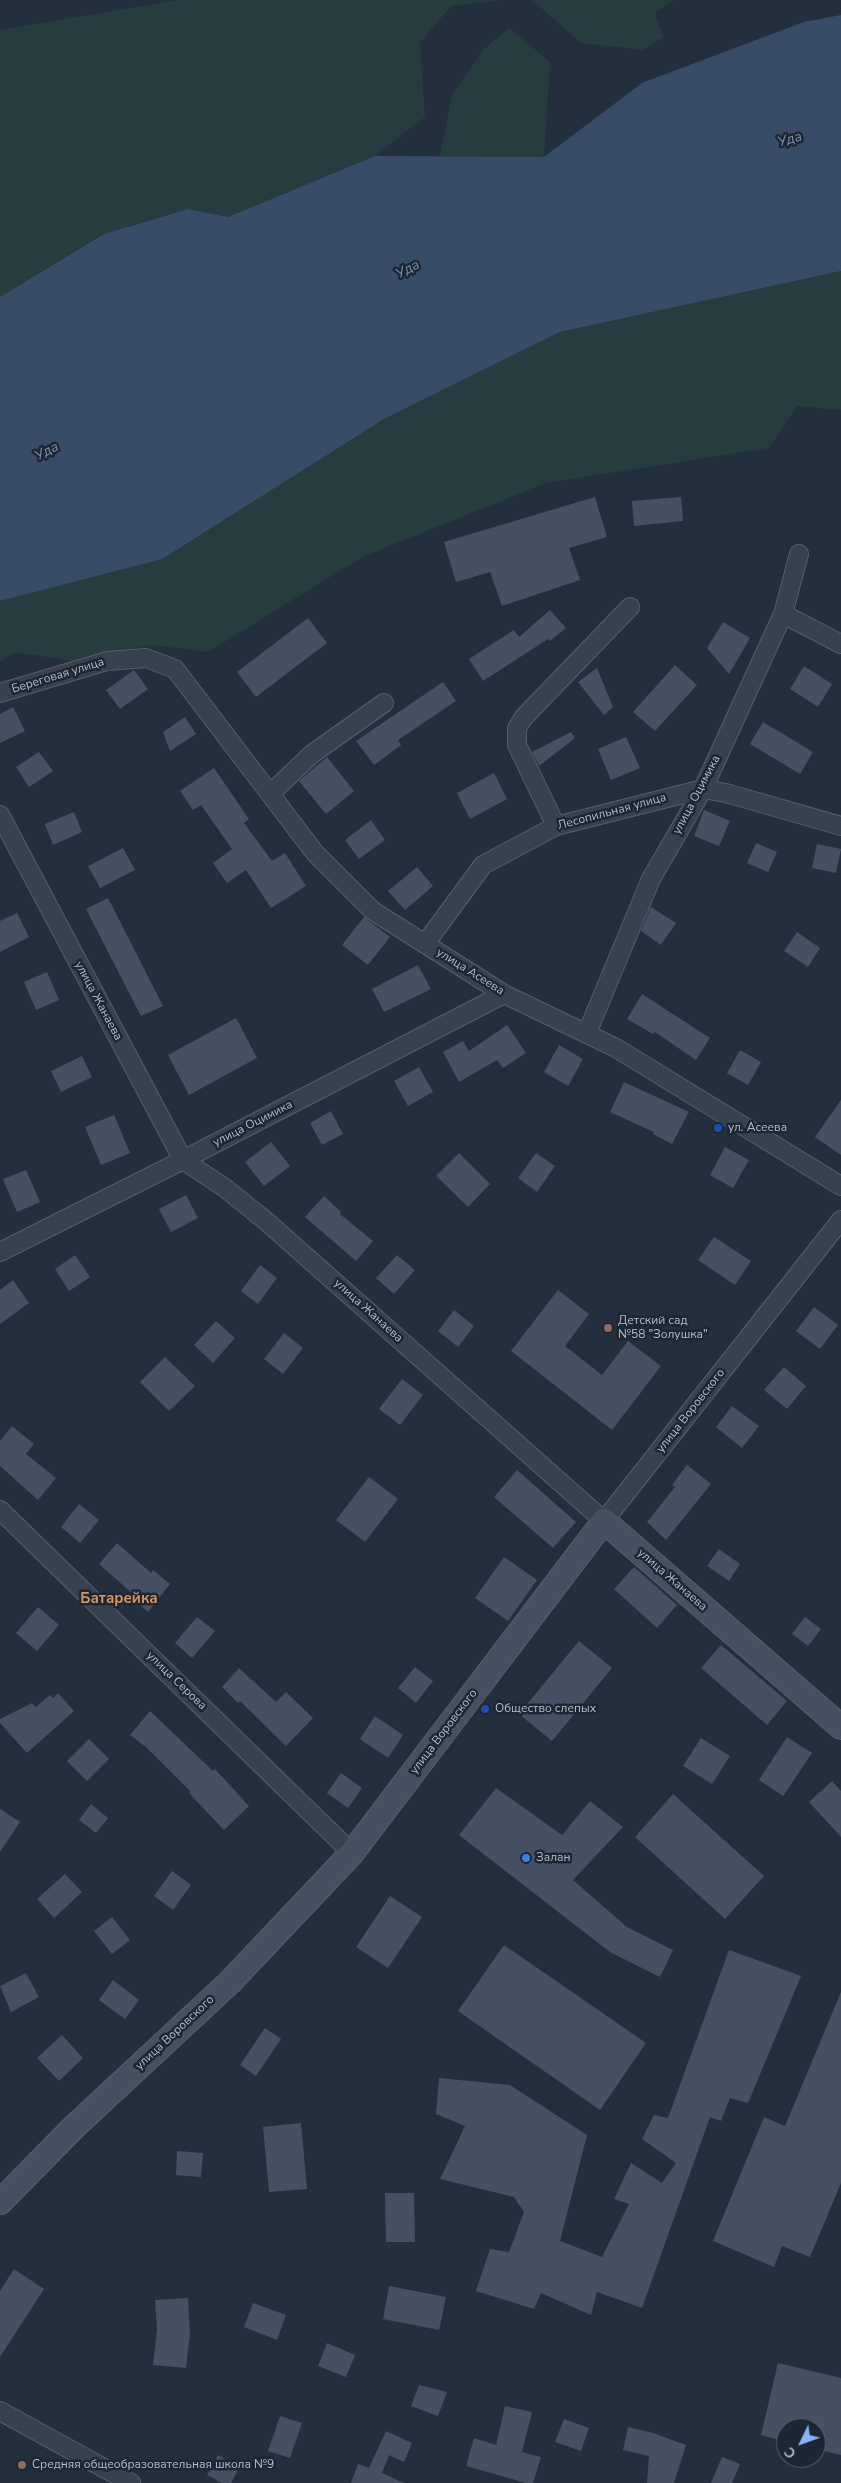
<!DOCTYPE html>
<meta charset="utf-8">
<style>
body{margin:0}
#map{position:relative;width:841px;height:2483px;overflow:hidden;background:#242f3e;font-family:"Nunito Sans",sans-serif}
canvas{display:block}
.north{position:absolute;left:776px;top:2418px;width:50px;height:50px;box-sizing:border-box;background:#1d2633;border:1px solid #59626f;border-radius:50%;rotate:228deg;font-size:14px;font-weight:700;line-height:20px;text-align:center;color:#b4bcc9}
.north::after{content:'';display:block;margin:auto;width:18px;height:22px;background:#8ab4f8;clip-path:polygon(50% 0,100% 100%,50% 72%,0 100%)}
</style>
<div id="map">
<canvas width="841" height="2483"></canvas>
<div class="north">С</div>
</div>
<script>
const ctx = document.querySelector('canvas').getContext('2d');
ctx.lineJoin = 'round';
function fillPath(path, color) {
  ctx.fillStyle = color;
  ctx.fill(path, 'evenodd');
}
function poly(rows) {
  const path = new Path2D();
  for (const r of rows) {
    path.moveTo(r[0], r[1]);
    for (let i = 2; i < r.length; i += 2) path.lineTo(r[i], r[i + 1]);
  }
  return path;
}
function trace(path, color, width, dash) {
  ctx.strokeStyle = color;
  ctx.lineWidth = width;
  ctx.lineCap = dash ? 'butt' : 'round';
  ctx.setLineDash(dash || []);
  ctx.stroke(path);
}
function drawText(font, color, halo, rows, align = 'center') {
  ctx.font = font + ' "Nunito Sans",sans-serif';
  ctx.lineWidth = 5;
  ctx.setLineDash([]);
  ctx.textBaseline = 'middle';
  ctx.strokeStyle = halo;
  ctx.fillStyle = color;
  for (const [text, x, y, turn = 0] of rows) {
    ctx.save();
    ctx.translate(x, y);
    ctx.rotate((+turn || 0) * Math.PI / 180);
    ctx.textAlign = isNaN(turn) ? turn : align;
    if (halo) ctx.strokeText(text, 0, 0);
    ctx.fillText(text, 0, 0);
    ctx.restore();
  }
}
const green = poly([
 [177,0,502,0,451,6,420,43,425,117,375,156,228,217,188,209,104,234,0,297,0,30],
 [532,0,673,0,655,13,663,37,643,50,581,43],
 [509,28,550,62,544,157,440,156,452,95,484,49],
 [841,271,841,410,797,406,769,448,546,483,364,556,208,652,152,645,73,661,14,652,0,662,0,601,26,594,560,332]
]);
const water = poly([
 [841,15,841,271,560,332,384,419,162,559,0,601,0,297,104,234,188,209,228,217,375,156,544,157,642,83,804,22]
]);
const building = poly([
 [595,497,607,537,569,548,580,580,502,606,490,572,456,582,444,542],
 [681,497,683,521,634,526,632,501],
 [550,610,566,628,550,641,548,639,483,681,469,659,514,630,519,637],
 [308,618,327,643,256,697,237,672],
 [723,622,750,638,729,674,707,648],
 [675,665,697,685,655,731,633,712],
 [804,666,832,684,818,707,790,689],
 [597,668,613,707,604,715,578,682],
 [134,670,148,689,120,709,106,690],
 [443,682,456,701,398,740,401,745,374,765,356,741],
 [13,707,25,731,0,743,0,714],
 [185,717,196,734,170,751,163,732],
 [763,722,813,752,800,774,750,744],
 [571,732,575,738,539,766,532,752],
 [626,737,640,768,611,780,598,749],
 [39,752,53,771,29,787,16,767],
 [327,757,354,791,326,814,299,781],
 [214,768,249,819,244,823,272,861,285,853,306,886,271,908,246,870,227,883,213,863,232,849,201,805,193,810,180,791],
 [494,773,507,799,470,819,457,793],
 [704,810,730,821,719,846,694,836],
 [74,812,82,832,53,845,45,824],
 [371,820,385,840,359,859,345,840],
 [756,843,777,852,768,872,747,863],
 [817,844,841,849,836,873,812,868],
 [123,848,135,870,100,888,88,866],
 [417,867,433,886,405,910,388,891],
 [108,898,163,1006,141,1016,86,909],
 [651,907,676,923,661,945,641,931],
 [17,913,29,937,0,952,0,921],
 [364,917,390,937,368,965,342,945],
 [797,932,820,948,808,967,784,951],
 [418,965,431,989,384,1012,372,989],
 [47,972,59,1000,36,1010,24,982],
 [642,994,710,1038,696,1060,655,1032,653,1034,627,1019],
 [236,1018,257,1058,189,1095,168,1055],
 [507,1025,526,1053,503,1068,497,1060,459,1082,443,1052,463,1041,469,1051],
 [559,1045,583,1059,568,1086,544,1072],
 [740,1050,761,1062,748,1085,727,1073],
 [82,1056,92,1077,61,1092,51,1071],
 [419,1067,433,1092,408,1106,394,1081],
 [624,1082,689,1112,672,1144,653,1134,654,1132,610,1112],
 [841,1100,841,1155,815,1137],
 [331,1111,343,1134,322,1145,310,1123],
 [114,1115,130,1153,101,1165,85,1127],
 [271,1142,290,1166,264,1186,245,1162],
 [725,1147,749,1160,733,1188,710,1175],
 [459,1153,490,1184,468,1207,436,1176],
 [536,1153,555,1166,537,1192,518,1178],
 [26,1170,40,1202,17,1212,3,1179],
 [186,1195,198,1218,171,1232,159,1209],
 [324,1196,341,1212,340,1214,373,1241,356,1261,305,1217],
 [714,1237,751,1261,735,1285,698,1260],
 [75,1255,90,1277,69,1291,55,1269],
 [397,1255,415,1270,394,1294,376,1278],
 [260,1265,277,1278,258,1304,241,1291],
 [13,1280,29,1303,0,1324,0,1290],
 [558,1290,589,1314,565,1346,602,1375,628,1341,661,1366,612,1430,511,1351],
 [814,1307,838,1325,820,1349,796,1331],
 [454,1310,474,1326,458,1347,438,1331],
 [216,1321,235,1338,213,1363,194,1345],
 [284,1333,303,1348,283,1374,264,1359],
 [165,1357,195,1386,169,1411,140,1382],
 [784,1367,806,1386,787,1409,764,1390],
 [402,1379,423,1395,400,1425,379,1409],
 [732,1406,759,1426,742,1448,716,1427],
 [12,1426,34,1444,26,1454,56,1478,38,1500,0,1466,0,1441],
 [687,1465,711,1484,666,1540,647,1522,675,1487,672,1485],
 [517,1470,576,1522,553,1548,494,1497],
 [369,1477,398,1499,365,1542,336,1520],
 [79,1504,99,1520,80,1543,61,1527],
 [117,1543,151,1573,153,1570,170,1584,148,1612,131,1597,133,1594,99,1564],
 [719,1549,740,1564,729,1581,707,1566],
 [504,1557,537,1580,508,1621,475,1598],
 [634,1567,677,1605,657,1628,614,1589],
 [38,1607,59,1625,37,1651,16,1633],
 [197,1617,215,1631,192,1658,175,1643],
 [805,1617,821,1629,808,1646,792,1634],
 [579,1641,612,1668,552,1741,519,1714],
 [721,1645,787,1701,767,1725,701,1668],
 [415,1667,433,1681,416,1703,398,1688],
 [239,1668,276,1702,286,1692,313,1718,286,1746,240,1701,238,1703,222,1687],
 [58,1693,74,1711,27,1753,0,1723,0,1719,32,1703,36,1707,50,1695,53,1698],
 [150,1711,213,1771,215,1769,249,1806,224,1830,189,1793,191,1792,146,1747,130,1735],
 [375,1716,403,1735,388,1758,360,1739],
 [787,1737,812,1753,783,1796,759,1780],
 [701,1738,730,1756,712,1784,683,1766],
 [89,1739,109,1759,87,1781,67,1761],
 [341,1773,362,1788,348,1808,327,1793],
 [832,1781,841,1791,841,1837,809,1802],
 [496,1788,562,1835,590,1801,623,1827,573,1880,627,1927,673,1950,660,1977,610,1952,459,1835],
 [673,1794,764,1876,725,1919,635,1837],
 [91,1804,108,1818,96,1833,79,1820],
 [0,1809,20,1822,0,1852],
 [172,1871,191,1885,173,1910,154,1896],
 [65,1874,82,1892,54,1918,37,1899],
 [390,1896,422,1917,388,1968,356,1947],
 [112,1917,130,1940,112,1954,94,1931],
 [504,1945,646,2043,600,2110,458,2011],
 [729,1950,801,1976,748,2103,730,2098,721,2121,710,2117,642,2308,597,2292,591,2315,541,2293,534,2309,476,2291,490,2249,509,2252,524,2212,514,2197,440,2179,465,2126,436,2114,439,2078,510,2085,587,2135,560,2241,602,2257,629,2204,614,2199,631,2163,662,2183,676,2163,642,2139,654,2115,668,2118],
 [26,1973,39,1997,11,2012,0,1986],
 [113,1980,139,2000,125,2019,99,2000],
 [841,1992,841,2183,810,2257,782,2246,774,2267,713,2241,764,2117,785,2126],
 [265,2028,281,2039,256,2076,240,2065],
 [62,2035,83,2058,59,2081,37,2058],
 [301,2123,307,2189,269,2192,263,2127],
 [177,2151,203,2153,201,2177,176,2175],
 [385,2193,414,2193,415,2242,386,2242],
 [14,2269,44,2289,0,2357,0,2291],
 [389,2286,446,2297,439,2330,383,2319],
 [188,2298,190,2333,186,2368,153,2365,157,2329,155,2300],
 [253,2303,286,2315,277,2340,244,2327],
 [327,2343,355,2355,346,2377,318,2366],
 [778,2363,841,2378,841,2455,816,2449,816,2428,786,2428,786,2442,761,2435],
 [419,2385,447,2392,438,2416,411,2406],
 [505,2406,532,2412,522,2452,541,2457,533,2483,526,2483,466,2466,474,2438,496,2445],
 [280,2416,302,2423,290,2458,268,2451],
 [564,2419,589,2428,581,2451,555,2442],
 [628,2427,653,2433,686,2445,674,2483,647,2483,649,2456,623,2450],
 [386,2431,412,2443,404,2462,389,2455,382,2473,404,2483,351,2483,358,2464,369,2468],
 [218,2455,237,2466,237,2472,231,2483,222,2483,207,2475],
 [722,2457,740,2464,732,2483,711,2483]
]);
const street = poly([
 [783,614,841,644],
 [0,693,107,661,146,658,175,669,315,853,373,911,504,994,616,1048,841,1186],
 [270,794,312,754,384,703],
 [0,815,183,1160,225,1188,266,1221,604,1521,841,1220],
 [556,826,517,745,517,728,524,717,630,607],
 [425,944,483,865,556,826,703,789,726,793,841,826],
 [587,1033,651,879,703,789,783,614,799,554],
 [0,1252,183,1160,504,994],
 [0,1510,352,1853],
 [0,2411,131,2483]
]);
const secondary = poly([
 [0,2202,75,2126,230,1982,352,1853,604,1521,841,1727]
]);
const markers = [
 [718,1128,5,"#1a4fb4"],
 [608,1328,5,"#8d6e63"],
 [485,1709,5,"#1a4fb4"],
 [526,1858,5,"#3f7fe0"],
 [22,2465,5,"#8d6e63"]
];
const streetNames = [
 ["Береговая улица",58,676,-17],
 ["улица Оцимика",697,795,-62],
 ["Лесопильная улица",612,812,-15],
 ["улица Асеева",470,972,32],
 ["улица Жанаева",98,1001,62],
 ["улица Оцимика",253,1124,-27],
 ["улица Жанаева",368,1311,42],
 ["улица Воровского",691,1411,-52],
 ["улица Жанаева",672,1580,41],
 ["улица Серова",176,1681,44],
 ["улица Воровского",444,1732,-53],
 ["улица Воровского",175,2033,-43]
];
const poiNames = [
 ["ул. Асеева",728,1128],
 ["Детский сад",618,1321],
 ["№58 \"Золушка\"",618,1335],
 ["Общество слепых",495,1709],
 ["Залан",536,1858],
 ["Средняя общеобразовательная школа №9",32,2465]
];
const waterNames = [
 ["Уда",790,140,-15],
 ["Уда",408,270,-27],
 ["Уда",47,452,-27]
];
const quarterNames = [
 ["Батарейка",119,1599]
];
fillPath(green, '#263c3f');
fillPath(water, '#394c67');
fillPath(building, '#455162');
trace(street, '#565f6c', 20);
trace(secondary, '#565f6c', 26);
trace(street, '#38414e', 18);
trace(secondary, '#465061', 24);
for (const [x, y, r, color] of markers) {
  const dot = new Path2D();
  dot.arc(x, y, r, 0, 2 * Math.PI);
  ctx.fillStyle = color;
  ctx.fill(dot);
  trace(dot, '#1d2633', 2);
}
drawText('12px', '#b4bcc9', '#1d2633', streetNames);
drawText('12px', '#b4bcc9', '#1d2633', poiNames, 'left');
drawText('italic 14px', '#7c92b1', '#1d2633', waterNames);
drawText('bold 15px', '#d59563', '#1d2633', quarterNames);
</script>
